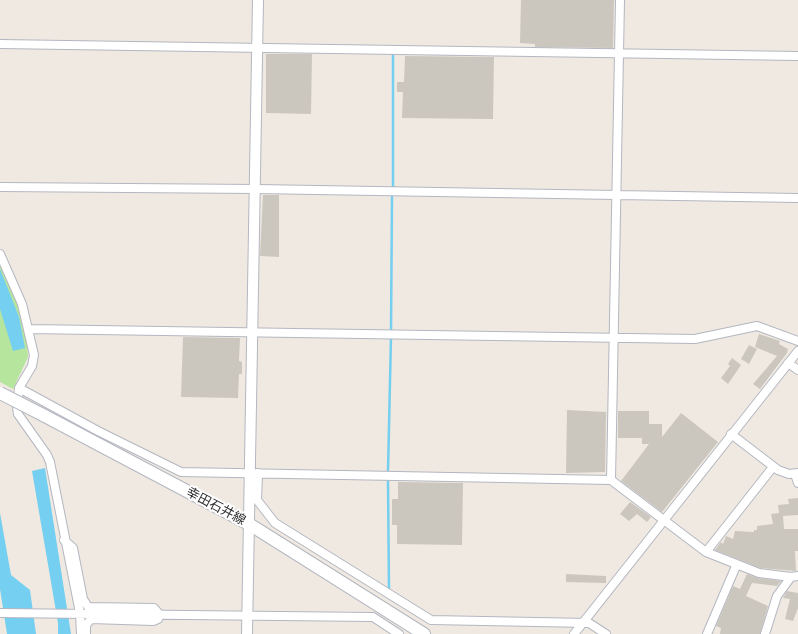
<!DOCTYPE html>
<meta charset="utf-8">
<style>
body{margin:0}
canvas{display:block;background:#efe9e1}
</style>
<canvas width="798" height="634"></canvas>
<script>
const ctx = document.querySelector('canvas').getContext('2d');
ctx.lineJoin = 'round';
function fillPath(path, color) {
  ctx.fillStyle = color;
  ctx.fill(path, 'evenodd');
}
function poly(rows) {
  const path = new Path2D();
  for (const r of rows) {
    path.moveTo(r[0], r[1]);
    for (let i = 2; i < r.length; i += 2) path.lineTo(r[i], r[i + 1]);
  }
  return path;
}
function trace(path, color, width, dash) {
  ctx.strokeStyle = color;
  ctx.lineWidth = width;
  ctx.lineCap = dash ? 'butt' : 'round';
  ctx.setLineDash(dash || []);
  ctx.stroke(path);
}
function drawText(font, color, halo, rows, align = 'center') {
  ctx.font = font + ' "Exo 2","Noto Sans JP",sans-serif';
  ctx.lineWidth = 4;
  ctx.setLineDash([]);
  ctx.textBaseline = 'middle';
  ctx.strokeStyle = halo;
  ctx.fillStyle = color;
  for (const [text, x, y, turn = 0] of rows) {
    ctx.save();
    ctx.translate(x, y);
    ctx.rotate((+turn || 0) * Math.PI / 180);
    ctx.textAlign = isNaN(turn) ? turn : align;
    if (halo) ctx.strokeText(text, 0, 0);
    ctx.fillText(text, 0, 0);
    ctx.restore();
  }
}
const green = poly([
 [0,264,18,304,27,344,28,357,13,389,0,382]
]);
const water = poly([
 [0,269,19,317,25,348,13,351,0,309],
 [45,468,71,634,58,634,58,623,32,471],
 [0,513,11,575,30,590,36,634,7,634,0,589]
]);
const stream = poly([
 [393,54,393,186],
 [391,330,392,197],
 [388,471,391,337],
 [388,481,389,591]
]);
const building = poly([
 [521,0,614,0,613,48,535,47,535,44,520,43],
 [266,54,312,54,311,114,266,113],
 [405,56,494,57,493,119,402,118,403,92,397,92,397,82,404,82],
 [263,195,279,195,279,257,260,256],
 [759,334,780,341,779,344,788,349,787,353,760,389,753,384,777,356,755,347],
 [183,337,240,338,239,361,242,362,242,374,239,374,238,398,181,397],
 [749,345,757,349,749,364,741,359],
 [732,358,741,365,728,384,721,378,730,366,728,364],
 [567,410,606,412,605,472,566,473],
 [618,411,649,411,649,424,662,424,662,437,681,413,718,442,662,512,621,481,649,444,642,444,642,438,618,438],
 [398,482,463,483,462,545,397,544,397,525,392,525,392,499,398,499],
 [798,498,798,515,783,516,784,529,798,529,798,551,795,551,796,571,760,568,715,550,721,542,723,544,726,536,733,539,735,531,754,532,754,530,757,530,757,526,773,524,771,514,779,513,778,505,789,504,788,499],
 [630,502,651,517,647,522,637,514,629,521,620,514],
 [566,574,606,576,606,583,566,582],
 [747,574,758,578,781,581,777,586,752,583,746,596,768,606,760,634,720,634,721,628,716,626,733,586,740,589],
 [787,591,798,593,798,608,793,621,785,619,790,599,783,598]
]);
const minor = poly([
 [0,44,798,56],
 [0,187,256,189,798,198],
 [0,254,22,304,34,355,32,366,19,388,17,407,18,414,47,455,50,462,80,613,81,634],
 [29,329,695,339,757,326,798,341],
 [788,363,798,370],
 [19,388,98,431,181,472,611,480,706,552,759,573,791,577,798,576],
 [731,434,778,470,789,474,798,473],
 [258,473,257,500,275,523,431,620,589,623,606,634],
 [795,474,798,483],
 [611,480,620,0],
 [64,540,73,548,83,599,88,607,154,608,160,615,158,619,153,621,91,619,86,625,86,633],
 [706,552,773,467],
 [0,613,373,617,399,634],
 [574,634,798,351],
 [707,634,736,566],
 [765,634,777,596,791,577]
]);
const tertiary = poly([
 [247,634,258,0]
]);
const secondary = poly([
 [43,415,249,524,424,634]
]);
const secondaryBridge = poly([
 [0,393,43,415]
]);
const streetNames = [
 ["幸田石井線",216,506,28]
];
fillPath(green, '#b6e59e');
fillPath(water, '#75cff0');
trace(stream, '#75cff0', 2.5);
fillPath(building, '#cbc7bf');
trace(minor, '#b4b7c1', 10);
trace(tertiary, '#b4b7c1', 12);
trace(secondary, '#b4b7c1', 14);
trace(minor, '#fff', 8);
trace(tertiary, '#fff', 10);
trace(secondary, '#fff', 12);
trace(secondaryBridge, '#b4b7c1', 14, []);
trace(secondaryBridge, '#fff', 12);
drawText('13px', '#2e2e2e', '#fff', streetNames);
</script>
